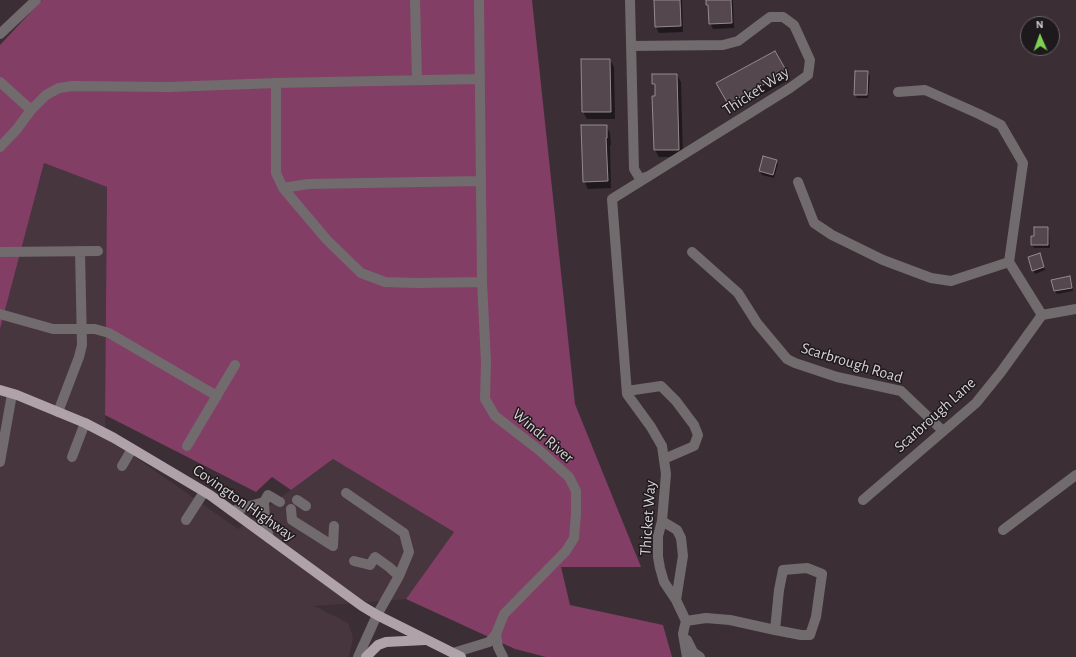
<!DOCTYPE html>
<style>
body{margin:0}
#map{position:relative;width:1076px;height:657px;overflow:hidden;background:#3b2f35;font-family:"Alegreya Sans",sans-serif}
canvas{display:block}
.north{position:absolute;left:1020px;top:16px;width:40px;height:40px;box-sizing:border-box;background:#1e191c;border:1px solid #686265;border-radius:50%;rotate:358deg;font-size:11px;font-weight:700;line-height:16px;text-align:center;color:#d7d0d3}
.north::after{content:'';display:block;margin:auto;width:14px;height:18px;background:#7fd052;clip-path:polygon(50% 0,100% 100%,50% 72%,0 100%)}
</style>
<div id="map">
<canvas width="1076" height="657"></canvas>
<div class="north">N</div>
</div>
<script>
const ctx = document.querySelector('canvas').getContext('2d');
ctx.lineJoin = 'round';
function fillPath(path, color) {
  ctx.fillStyle = color;
  ctx.fill(path, 'evenodd');
}
function poly(rows) {
  const path = new Path2D();
  for (const r of rows) {
    path.moveTo(r[0], r[1]);
    for (let i = 2; i < r.length; i += 2) path.lineTo(r[i], r[i + 1]);
  }
  return path;
}
function trace(path, color, width, dash) {
  ctx.strokeStyle = color;
  ctx.lineWidth = width;
  ctx.lineCap = dash ? 'butt' : 'round';
  ctx.setLineDash(dash || []);
  ctx.stroke(path);
}
function drawText(font, color, halo, rows, align = 'center') {
  ctx.font = font + ' "Alegreya Sans",sans-serif';
  ctx.lineWidth = 3;
  ctx.setLineDash([]);
  ctx.textBaseline = 'middle';
  ctx.strokeStyle = halo;
  ctx.fillStyle = color;
  for (const [text, x, y, turn = 0] of rows) {
    ctx.save();
    ctx.translate(x, y);
    ctx.rotate((+turn || 0) * Math.PI / 180);
    ctx.textAlign = isNaN(turn) ? turn : align;
    if (halo) ctx.strokeText(text, 0, 0);
    ctx.fillText(text, 0, 0);
    ctx.restore();
  }
}
const built = poly([
 [44,163,107,187,105,436,238,529,333,459,454,532,406,599,314,606,348,623,353,637,349,657,0,657,0,329]
]);
const green = poly([
 [42,0,532,0,575,404,641,567,561,567,570,605,663,625,672,657,546,657,515,649,406,599,454,532,333,459,291,490,272,477,256,492,105,415,107,187,44,163,0,329,0,45]
]);
const shadow = poly([
 [655,0,682,0,683,32,659,33,656,27],
 [707,0,733,0,734,28,713,29,710,23,709,8,707,4],
 [775,52,790,79,733,111,717,84],
 [610,60,614,67,615,119,587,119,583,112],
 [868,72,870,76,868,98,857,98,855,94],
 [677,75,681,82,683,157,659,157,655,150,656,97,656,88,653,84],
 [606,126,610,133,611,145,610,145,611,188,588,189,584,181],
 [776,161,778,164,774,178,762,175,760,171],
 [1047,228,1049,231,1050,248,1034,248,1032,245,1035,237],
 [1041,258,1045,270,1035,274,1033,270],
 [1069,277,1071,280,1073,291,1057,294,1055,291,1053,281]
]);
const building = poly([
 [654,0,680,0,681,26,655,27,654,0],
 [706,0,731,0,732,23,709,24,708,5,706,5,706,0],
 [775,51,787,72,728,104,716,83,775,51],
 [581,59,610,59,611,112,582,112,581,59],
 [855,71,868,71,867,95,854,95,855,71],
 [652,74,677,74,679,150,654,150,652,96,655,96,655,84,652,84,652,74],
 [581,125,607,125,607,138,606,138,608,181,583,182,581,125],
 [763,156,777,160,773,175,759,171,763,156],
 [1034,227,1048,227,1048,245,1031,245,1031,236,1034,236,1034,227],
 [1040,253,1044,267,1032,271,1028,257,1040,253],
 [1070,276,1072,288,1054,291,1051,280,1070,276]
]);
const minor = poly([
 [415,0,417,80],
 [630,0,634,169,640,179,649,176],
 [0,34,36,0],
 [631,46,723,45,738,41,770,17,783,17,794,25,810,60,808,75,790,88,612,199,627,394,651,427,662,446,666,474,662,521,658,536,658,557,660,568,664,582,676,600,686,621,684,629,683,634,687,657],
 [0,82,31,110,46,95,59,88,73,86,169,87,276,83,479,79],
 [276,83,276,173,283,188,327,240,361,273,385,282,417,283,482,282],
 [898,92,925,90,979,114,1001,125,1023,163,1009,262,1042,315],
 [0,147,17,129,31,110],
 [798,182,814,223,832,235,883,260,931,278,951,281,1009,262],
 [283,188,308,184,481,181],
 [0,252,98,251],
 [692,252,738,293,757,323,787,359,795,363,837,377,901,391,943,431],
 [0,314,53,329,95,329,109,333,217,396],
 [627,391,661,386,676,401,694,425,698,435,694,446,664,459],
 [58,412,79,357,82,345,80,251],
 [187,446,235,365],
 [72,457,85,423],
 [0,462,12,394],
 [122,466,132,449],
 [346,493,404,533,409,552,399,576,377,615,358,657],
 [297,500,306,506],
 [863,500,976,403,1001,372,1042,315,1076,309],
 [291,509,292,520,333,546,334,526],
 [232,511,264,502],
 [186,520,204,492],
 [662,521,677,530,681,538,683,556,676,600],
 [1003,530,1076,475],
 [269,538,265,520,264,502,268,495,280,502],
 [354,561,370,565,375,557,389,567,399,576],
 [807,568,822,574,816,617,810,635,801,635,775,630,779,590,783,570,807,568],
 [686,621,706,618,730,620,775,630],
 [496,634,498,647,503,657],
 [687,640,693,652,700,657],
 [453,653,489,642,496,634,504,614,566,551,574,538,576,514,576,491,569,477,539,450,495,416,485,399,486,363,482,282,479,0]
]);
const major = poly([
 [0,390,17,395,85,423,114,438,210,495,362,606,377,615,461,657],
 [366,657,378,645,386,642,425,640]
]);
const streetNames = [
 ["Thicket Way",756,91,-33],
 ["Scarbrough Road",852,363,17],
 ["Scarbrough Lane",935,415,-42],
 ["Windr River",543,436,40],
 ["Covington Highway",244,503,35],
 ["Thicket Way",648,518,-86]
];
fillPath(built, '#48363f');
fillPath(green, '#823e65');
fillPath(shadow, '#0007');
fillPath(building, '#54484e');
trace(building, '#97888f', 1);
trace(minor, '#716b6e', 10);
trace(major, '#afa2a9', 10);
drawText('16px', '#d7d0d3', '#1e191c', streetNames);
</script>
